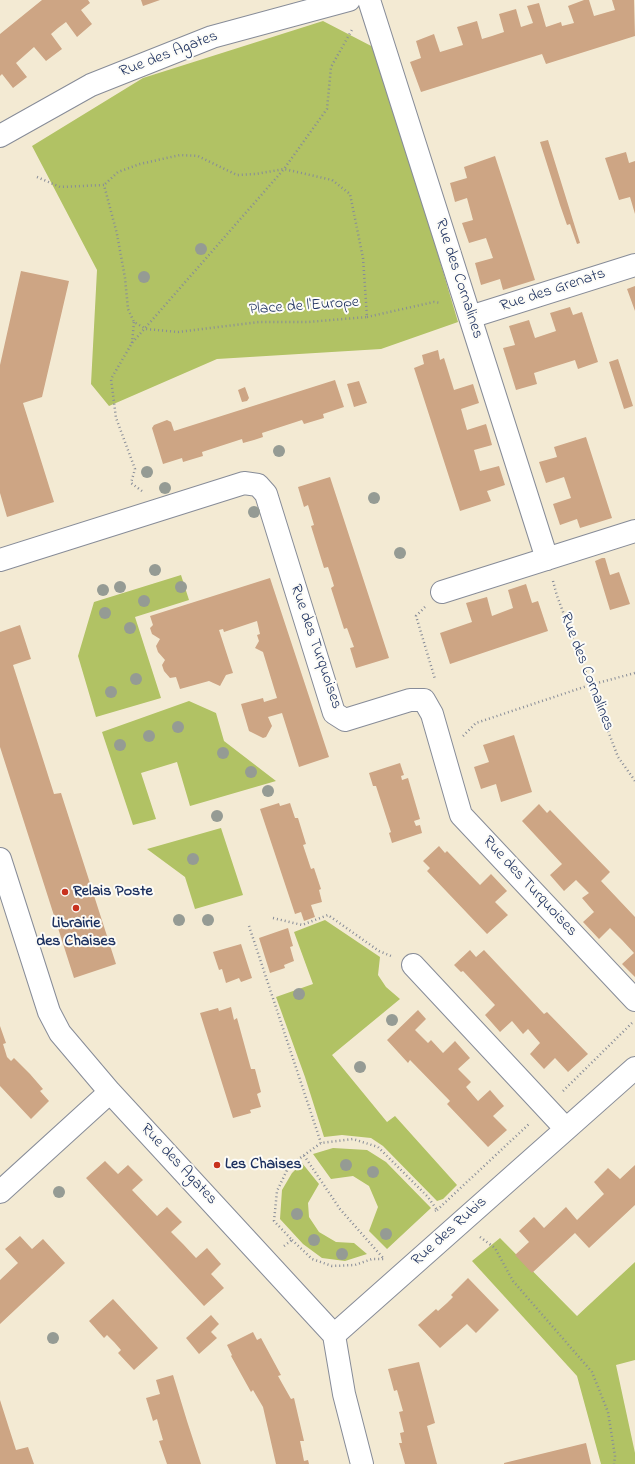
<!DOCTYPE html>
<style>
body{margin:0}
canvas{display:block;background:#f3ead3}
</style>
<canvas width="635" height="1464"></canvas>
<script>
const ctx = document.querySelector('canvas').getContext('2d');
ctx.lineJoin = 'round';
function fillPath(path, color) {
  ctx.fillStyle = color;
  ctx.fill(path, 'evenodd');
}
function poly(rows) {
  const path = new Path2D();
  for (const r of rows) {
    path.moveTo(r[0], r[1]);
    for (let i = 2; i < r.length; i += 2) path.lineTo(r[i], r[i + 1]);
  }
  return path;
}
function trace(path, color, width, dash) {
  ctx.strokeStyle = color;
  ctx.lineWidth = width;
  ctx.lineCap = dash ? 'butt' : 'round';
  ctx.setLineDash(dash || []);
  ctx.stroke(path);
}
function drawText(font, color, halo, rows, align = 'center') {
  ctx.font = font + ' "Indie Flower",sans-serif';
  ctx.lineWidth = 4;
  ctx.setLineDash([]);
  ctx.textBaseline = 'middle';
  ctx.strokeStyle = halo;
  ctx.fillStyle = color;
  for (const [text, x, y, turn = 0] of rows) {
    ctx.save();
    ctx.translate(x, y);
    ctx.rotate((+turn || 0) * Math.PI / 180);
    ctx.textAlign = isNaN(turn) ? turn : align;
    if (halo) ctx.strokeText(text, 0, 0);
    ctx.fillText(text, 0, 0);
    ctx.restore();
  }
}
const green = poly([
 [323,21,377,49,458,322,381,349,217,359,109,406,91,384,97,270,32,146,143,78],
 [181,575,189,600,135,617,161,698,96,717,78,656,94,602],
 [189,701,216,713,224,741,276,781,190,806,177,762,141,773,156,819,133,825,102,732],
 [221,828,243,895,195,909,185,877,147,849],
 [325,920,380,957,378,975,386,987,400,999,332,1055,387,1122,395,1116,457,1185,443,1199,437,1201,383,1146,371,1138,342,1135,324,1137,305,1077,276,997,313,984,294,932],
 [333,1148,367,1150,386,1162,431,1208,387,1249,369,1231,378,1207,369,1186,353,1176,331,1179,313,1154],
 [302,1163,319,1184,308,1203,309,1217,319,1232,336,1242,354,1243,367,1254,345,1261,322,1258,303,1244,280,1219,282,1190,292,1173],
 [500,1238,577,1316,635,1262,635,1360,616,1365,635,1453,635,1464,601,1464,577,1376,472,1261]
]);
const building = poly([
 [42,0,88,0,90,3,81,10,92,24,77,37,66,22,58,28,51,34,62,49,46,61,34,47,16,63,27,77,13,88,2,74,0,76,0,34],
 [141,0,160,0,143,6],
 [584,0,589,0,594,16,615,10,612,0,634,0,635,36,546,64,542,54,421,92,410,62,421,58,416,41,434,34,440,52,463,45,457,27,477,21,482,39,492,36,504,32,499,14,516,9,521,27,533,23,527,6,539,3,546,27,561,22,562,26,574,23,568,6],
 [548,140,580,243,577,244,570,224,567,225,560,205,540,142],
 [626,152,629,163,635,161,635,214,630,197,619,200,605,158],
 [495,156,535,280,503,290,500,279,481,285,475,263,493,258,486,238,469,243,462,223,473,220,467,198,455,202,450,183,467,178,464,167],
 [21,271,69,281,42,397,23,403,54,502,7,517,0,493,0,365],
 [635,286,635,311,627,289],
 [570,307,573,315,582,312,598,362,578,369,575,360,534,373,537,384,516,390,503,348,515,345,509,326,529,320,535,338,556,331,550,313],
 [438,350,440,360,444,358,454,390,473,384,479,403,461,409,467,430,486,424,489,434,492,445,474,450,480,471,499,466,505,485,487,491,491,501,460,511,414,368,424,364,422,355],
 [618,359,633,406,624,409,609,362],
 [335,380,344,407,323,414,324,418,304,424,302,420,262,433,263,437,254,440,243,443,242,439,202,452,203,456,183,462,182,458,163,464,152,428,154,425,167,420,171,422,174,431],
 [359,381,367,403,354,407,347,384],
 [245,387,249,398,247,401,242,402,238,390],
 [586,437,612,518,580,528,577,519,560,525,553,504,571,498,564,477,546,483,539,462,557,457,554,447],
 [330,477,389,658,356,668,350,648,354,647,347,628,344,629,331,588,334,586,331,576,328,567,324,568,311,526,314,525,308,505,304,507,298,487],
 [602,558,605,558,610,575,619,572,630,604,610,610,595,561],
 [270,578,329,757,299,767,282,713,268,717,272,726,266,737,263,738,249,731,241,704,263,698,264,702,277,698,263,652,255,648,259,641,257,635,260,634,257,621,224,632,223,629,219,630,233,673,226,675,220,686,209,681,180,689,176,677,170,678,164,671,162,665,165,660,158,652,156,646,160,639,152,634,150,628,153,625,150,616],
 [526,584,532,603,538,601,548,631,450,664,440,633,472,622,466,603,487,597,492,616,513,608,508,590],
 [20,625,31,659,13,665,54,794,61,793,116,964,74,978,0,747,0,632],
 [514,735,532,792,501,802,496,784,481,789,474,767,489,762,483,745],
 [400,763,404,775,401,776,402,780,408,778,420,819,414,821,416,826,420,825,422,833,392,843,389,833,391,832,376,786,373,786,369,773],
 [279,803,280,806,290,803,295,818,298,818,306,844,303,845,311,869,314,868,321,889,319,890,322,902,311,905,315,917,304,921,301,912,295,914,260,809],
 [539,804,547,813,550,810,610,872,601,881,635,917,635,977,622,964,634,953,622,940,610,928,599,939,583,922,594,912,582,898,589,893,576,880,564,891,550,875,562,864,522,821],
 [439,846,445,853,447,851,480,885,491,874,507,891,495,902,508,915,487,934,427,871,430,868,423,861],
 [288,928,293,946,290,947,294,961,284,965,285,968,270,973,259,938],
 [241,944,252,978,241,982,239,978,226,983,222,969,219,970,213,952],
 [470,950,476,957,484,950,544,1014,547,1012,588,1054,568,1072,555,1058,544,1069,530,1054,540,1043,528,1029,523,1034,512,1021,500,1032,485,1015,495,1005,463,971,461,972,454,965],
 [231,1007,234,1020,237,1018,251,1069,255,1069,261,1092,257,1094,261,1107,250,1110,251,1113,233,1118,200,1013,218,1008,219,1011],
 [418,1010,426,1019,415,1030,428,1043,431,1040,443,1053,455,1041,470,1058,458,1069,471,1082,466,1087,478,1101,490,1090,504,1106,493,1116,507,1130,488,1147,447,1104,450,1101,410,1060,408,1063,387,1040],
 [0,1026,6,1043,3,1044,7,1057,11,1061,14,1058,30,1074,43,1089,40,1091,49,1101,31,1119,0,1086],
 [105,1161,118,1174,128,1165,143,1180,132,1190,157,1216,167,1207,182,1222,171,1232,183,1244,196,1258,207,1248,221,1264,211,1274,224,1288,204,1306,86,1178],
 [635,1165,635,1205,589,1248,575,1233,532,1273,515,1255,529,1242,519,1231,534,1217,544,1228,566,1207,577,1220,604,1194,594,1182,608,1168,620,1179],
 [20,1236,32,1249,43,1239,65,1263,0,1324,0,1280,18,1263,5,1249],
 [468,1278,499,1310,476,1333,467,1324,440,1348,418,1325,436,1309,438,1311,447,1303,453,1297,451,1295],
 [113,1299,158,1348,134,1370,118,1353,121,1350,114,1342,107,1335,104,1338,89,1321],
 [211,1315,219,1324,211,1332,217,1338,199,1354,186,1338],
 [253,1332,257,1340,261,1338,281,1375,278,1376,291,1399,294,1398,304,1441,300,1441,304,1461,308,1460,309,1464,276,1464,263,1407,253,1390,251,1392,231,1356,232,1355,227,1345],
 [419,1362,435,1423,427,1426,437,1464,405,1464,399,1443,402,1443,400,1433,404,1432,399,1412,403,1411,397,1390,394,1391,388,1369],
 [173,1375,187,1421,201,1464,167,1464,159,1441,163,1440,160,1430,157,1419,153,1421,146,1398,160,1394,156,1380],
 [0,1400,16,1450,28,1447,34,1464,0,1464],
 [586,1443,591,1464,504,1464,504,1463]
]);
const path = poly([
 [37,177,60,187,104,185,117,234,125,278,128,309,134,322,146,329,178,332,259,322,308,322,367,317,363,258,350,194,332,180,284,169,256,174,237,175,198,156,180,155,140,164,118,172,104,185],
 [367,317,434,302,441,303],
 [132,343,134,322],
 [142,491,131,483,135,469,116,418,111,379,132,343,284,169,327,109,331,67,353,28],
 [553,581,557,596,618,757,635,781],
 [425,607,416,616,435,679],
 [463,736,476,723,590,685,635,673],
 [273,918,302,925,328,915,379,951,391,956],
 [249,926,321,1143],
 [563,1091,632,1023],
 [437,1210,529,1124],
 [480,1237,495,1248,513,1281,592,1372,608,1412,615,1456,614,1464],
 [292,1240,312,1259,332,1266,355,1265,372,1259,384,1259,340,1209,303,1154],
 [284,1246,292,1240,274,1221,277,1191,289,1166,321,1143,353,1139,378,1147,428,1197,437,1210,435,1211]
]);
const minor = poly([
 [369,0,547,559],
 [0,136,91,85,212,37,349,0],
 [470,317,635,265],
 [0,560,244,483,258,485,266,494,334,713,345,720,410,700,424,700,432,714,461,815,635,1000],
 [442,592,635,531],
 [0,859,49,1012,60,1033,110,1092,334,1335,344,1394,362,1464],
 [413,965,566,1129],
 [0,1192,110,1092],
 [334,1335,635,1068]
]);
const trees = [
 [201,249],
 [144,277],
 [279,451],
 [147,472],
 [165,488],
 [374,498],
 [254,512],
 [400,553],
 [155,570],
 [120,587],
 [181,587],
 [103,590],
 [144,601],
 [105,613],
 [130,628],
 [136,679],
 [111,692],
 [178,727],
 [149,736],
 [120,745],
 [223,753],
 [251,772],
 [268,791],
 [217,816],
 [193,859],
 [179,920],
 [208,920],
 [299,994],
 [392,1020],
 [360,1067],
 [346,1165],
 [373,1172],
 [59,1192],
 [297,1214],
 [386,1234],
 [314,1240],
 [342,1254],
 [53,1338]
];
const markers = [
 [65,892,4,"#c8321e"],
 [76,908,4,"#c8321e"],
 [217,1165,4,"#c8321e"]
];
const streetNames = [
 ["Rue des Agates",169,55,-21],
 ["Rue des Cornalines",458,279,72],
 ["Rue des Grenats",553,291,-18],
 ["Place de l'Europe",304,307,-4],
 ["Rue des Turquoises",315,647,71],
 ["Rue des Cornalines",586,672,69],
 ["Rue des Turquoises",529,887,47],
 ["Rue des Agates",178,1165,47],
 ["Rue des Rubis",450,1232,-42]
];
const poiNames = [
 ["Relais Poste",73,892],
 ["Librairie",76,924,"center"],
 ["des Chaises",76,942,"center"],
 ["Les Chaises",225,1165]
];
fillPath(green, '#b1c264');
fillPath(building, '#cda584');
trace(minor, '#878c98', 24);
trace(path, '#878c98', 2.5, [1, 3]);
trace(minor, '#fff', 22);
ctx.fillStyle = '#959b94';
for (const [x, y] of trees) {
  ctx.beginPath();
  ctx.arc(x, y, 6, 0, 2 * Math.PI);
  ctx.fill();
}
for (const [x, y, r, color] of markers) {
  const dot = new Path2D();
  dot.arc(x, y, r, 0, 2 * Math.PI);
  ctx.fillStyle = color;
  ctx.fill(dot);
  trace(dot, '#fdfcf7', 1.5);
}
drawText('16px', '#1b2f5e', '#fdfcf7', streetNames);
drawText('bold 16px', '#1b2f5e', '#fdfcf7', poiNames, 'left');
</script>
